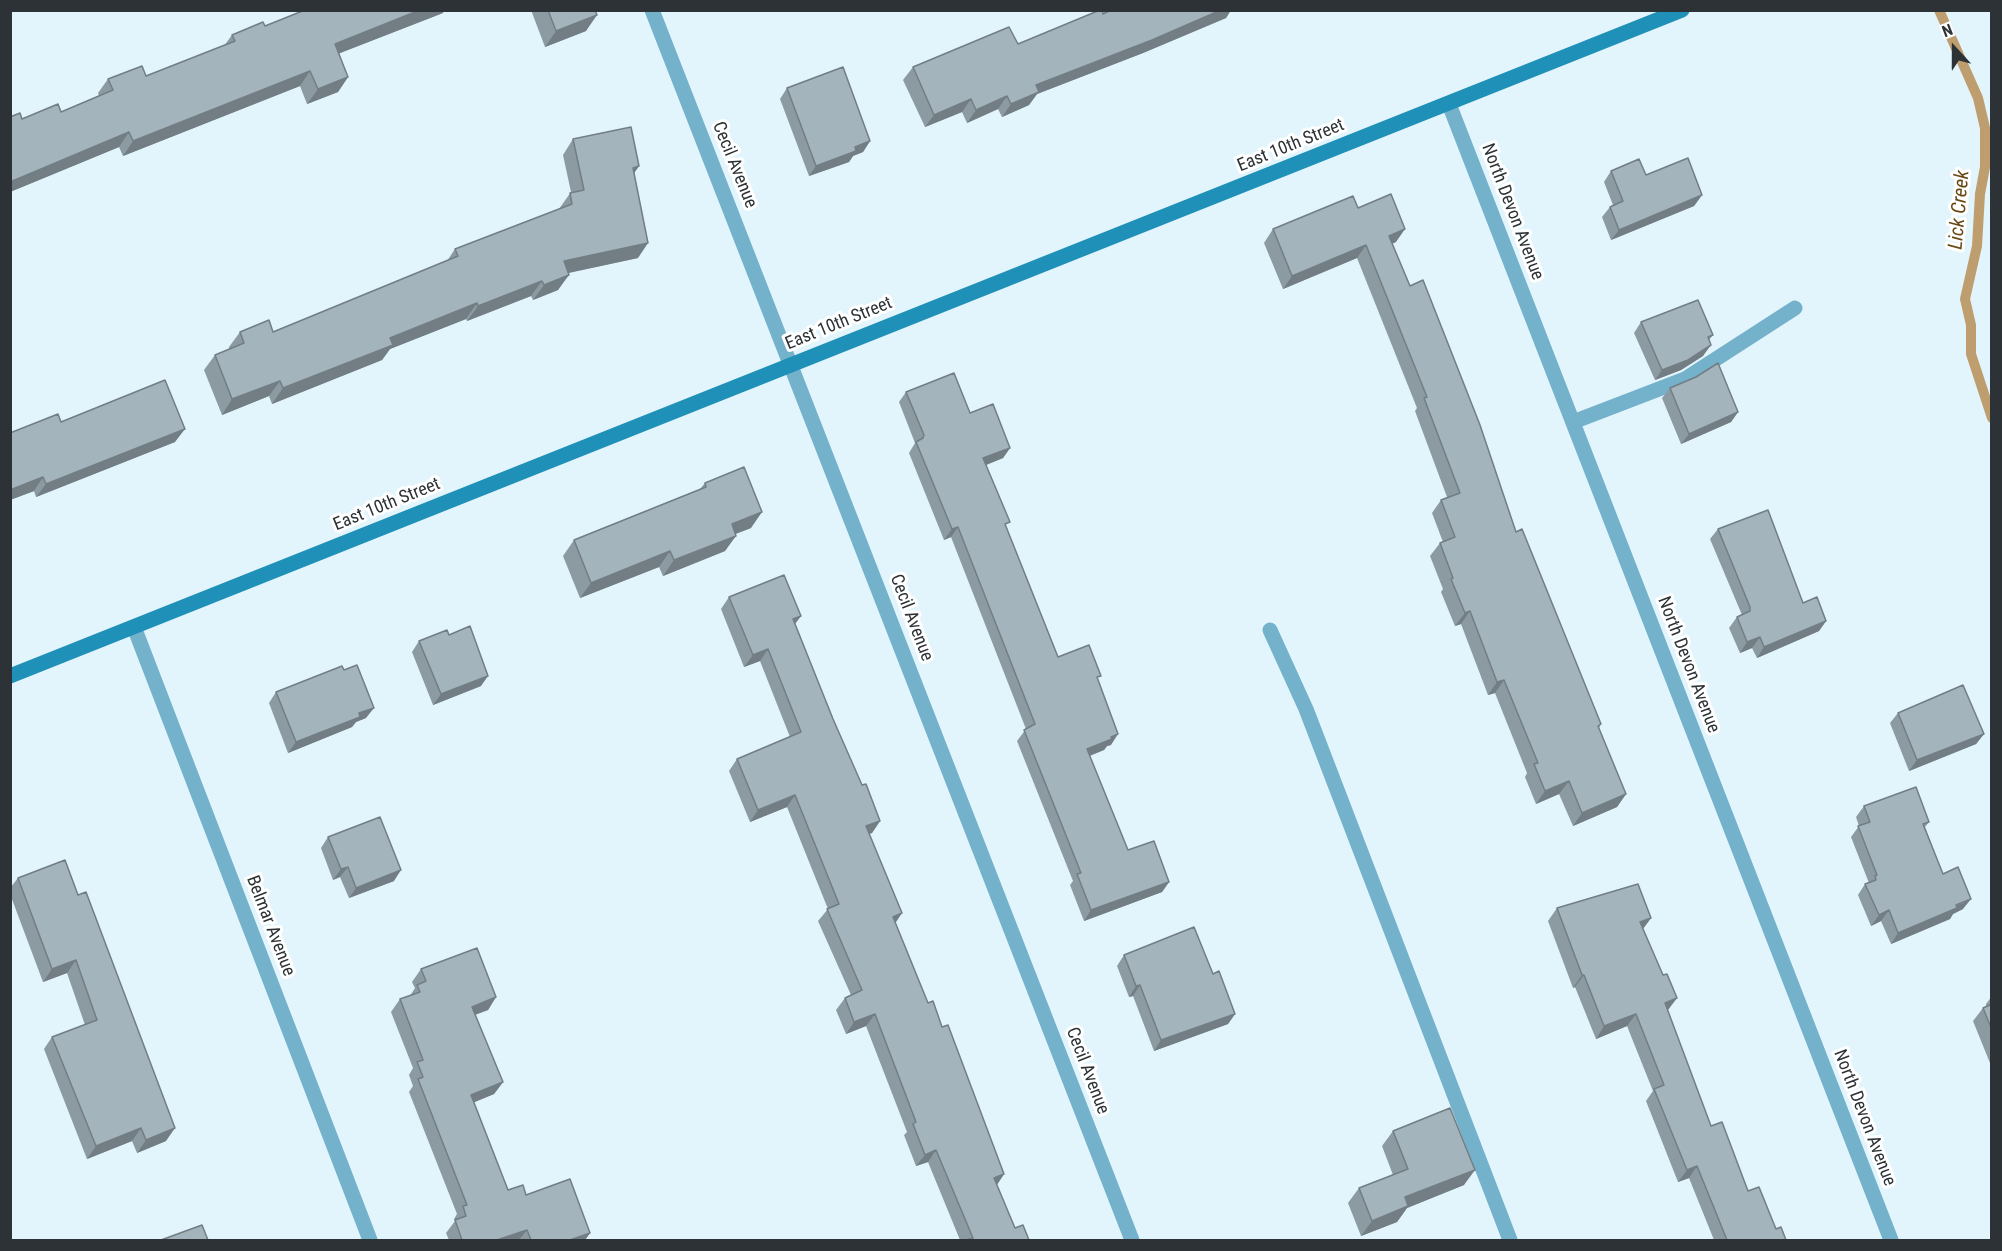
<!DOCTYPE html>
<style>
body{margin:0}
#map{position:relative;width:2002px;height:1251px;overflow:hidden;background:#e2f4fc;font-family:"Roboto Condensed",sans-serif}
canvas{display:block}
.frame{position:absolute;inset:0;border:12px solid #2c3235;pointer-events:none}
.north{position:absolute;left:1924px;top:18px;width:60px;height:60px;-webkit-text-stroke:4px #fff;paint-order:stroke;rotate:339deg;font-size:16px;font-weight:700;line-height:24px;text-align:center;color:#2c3235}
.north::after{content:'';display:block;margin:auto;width:21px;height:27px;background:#2c3235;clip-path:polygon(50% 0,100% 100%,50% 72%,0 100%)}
</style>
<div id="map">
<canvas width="2002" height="1251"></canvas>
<div class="frame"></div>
<div class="north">N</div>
</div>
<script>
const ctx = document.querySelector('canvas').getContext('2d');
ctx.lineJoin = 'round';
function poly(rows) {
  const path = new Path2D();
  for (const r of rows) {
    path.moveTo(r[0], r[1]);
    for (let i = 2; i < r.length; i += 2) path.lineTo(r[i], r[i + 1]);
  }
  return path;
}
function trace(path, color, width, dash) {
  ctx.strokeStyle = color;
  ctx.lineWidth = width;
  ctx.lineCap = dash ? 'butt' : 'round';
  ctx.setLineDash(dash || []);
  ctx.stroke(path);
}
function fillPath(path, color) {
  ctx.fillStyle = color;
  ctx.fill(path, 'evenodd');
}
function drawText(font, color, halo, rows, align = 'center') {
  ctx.font = font + ' "Roboto Condensed",sans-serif';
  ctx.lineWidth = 6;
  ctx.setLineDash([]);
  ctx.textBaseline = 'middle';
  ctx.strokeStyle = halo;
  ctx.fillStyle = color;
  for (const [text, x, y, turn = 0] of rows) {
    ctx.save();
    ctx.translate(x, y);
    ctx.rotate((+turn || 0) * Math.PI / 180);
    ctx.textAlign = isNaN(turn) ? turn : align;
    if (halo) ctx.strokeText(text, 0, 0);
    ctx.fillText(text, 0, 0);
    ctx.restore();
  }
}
const stream = poly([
 [1939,10,1978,98,1985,128,1985,167,1980,194,1977,246,1965,299,1971,325,1971,354,1992,418]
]);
const service = poly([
 [1573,422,1685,379,1795,308],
 [1270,630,1306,709,1510,1240]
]);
const minor = poly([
 [652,10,1132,1240],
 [1449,104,1891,1240],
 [134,627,370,1240]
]);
const secondary = poly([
 [10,676,1682,10]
]);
const wall = poly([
 [531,10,595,10,586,31,545,47],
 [1111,10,1231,10,1226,18,1143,53,1037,94,1029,105,1002,117,998,109,967,123,962,112,925,127,903,80,913,67,1018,44],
 [443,13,339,53,348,77,338,92,307,104,300,86,123,156,119,147,10,192,10,117,22,119,61,112,99,96,98,93,108,79,146,76,224,46,232,35,265,26],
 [787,88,870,141,863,152,853,156,849,162,809,176,780,99],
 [573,139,639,166,634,173,638,258,569,273,558,290,533,300,531,296,467,321,466,319,390,349,382,360,272,404,269,396,222,415,204,370,215,355,229,349,229,347,240,332,273,332,447,261,455,249,559,209,571,192,563,155],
 [1611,171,1646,175,1702,195,1694,206,1611,240,1602,217,1610,207,1613,205,1604,182],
 [1358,208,1396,242,1392,244,1516,532,1601,724,1599,728,1626,794,1617,807,1573,826,1559,794,1536,804,1525,777,1527,773,1495,693,1488,695,1461,624,1455,626,1441,592,1443,589,1430,556,1440,543,1443,542,1432,513,1441,500,1447,497,1415,411,1417,408,1357,258,1283,289,1264,243,1273,229],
 [1641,322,1713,335,1709,340,1703,356,1681,370,1655,380,1634,333],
 [1670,388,1738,412,1731,422,1681,444,1662,398],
 [906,392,970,413,1010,448,1003,458,986,465,1006,527,1058,657,1098,680,1111,745,1107,746,1104,750,1090,756,1128,850,1169,882,1162,892,1084,921,1070,885,1073,881,1017,741,1026,729,951,537,944,540,909,453,915,443,899,402],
 [61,422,175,442,36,497,34,491,10,500,10,433],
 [705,483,751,528,736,534,725,551,663,576,659,567,580,598,563,556,574,540,700,489],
 [1718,529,1803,603,1826,621,1819,631,1757,658,1752,648,1740,653,1729,628,1737,617,1742,615,1710,539],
 [729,597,801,616,795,623,833,719,862,785,880,821,872,833,869,834,895,923,928,1003,942,1027,1004,1174,997,1185,1015,1228,1029,1240,960,1240,928,1162,916,1166,904,1135,907,1132,866,1026,846,1034,836,1010,845,998,851,995,818,921,828,909,787,807,750,822,729,771,737,759,790,737,760,661,744,667,721,609],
 [449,635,481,686,433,705,412,652,419,641],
 [276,692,366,718,356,722,352,727,288,753,269,703],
 [1898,713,1984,734,1976,744,1909,771,1890,723],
 [1864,806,1929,822,1925,827,1943,874,1963,909,1953,914,1950,919,1891,944,1881,921,1871,926,1858,895,1865,884,1869,883,1851,837,1859,826,1856,817],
 [328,837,394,881,349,898,340,877,333,880,321,848],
 [65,860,166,1141,137,1153,132,1141,87,1159,44,1049,52,1037,85,1025,67,973,43,982,10,894,10,888,18,878],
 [1557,908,1651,918,1643,929,1663,975,1677,998,1667,1010,1711,1126,1748,1191,1776,1229,1786,1240,1714,1240,1689,1178,1678,1182,1646,1101,1653,1091,1627,1026,1596,1039,1575,987,1573,988,1548,921],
 [1124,955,1213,974,1235,1014,1228,1024,1154,1051,1133,996,1129,997,1117,966],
 [421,969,496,997,488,1010,475,1015,503,1082,494,1094,474,1102,508,1190,526,1195,590,1233,585,1240,449,1240,446,1233,455,1221,454,1219,457,1214,409,1092,413,1086,409,1075,413,1068,391,1012,400,999,410,996,415,988,412,982],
 [1992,996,1992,1068,1973,1021,1983,1008,1986,1006,1986,1004],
 [1393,1131,1464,1185,1407,1208,1397,1222,1361,1236,1348,1203,1359,1188,1393,1175,1382,1146]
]);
const shadedWall = poly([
 [420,10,444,10,443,13,325,59,335,44],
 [1221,10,1231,10,1226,18,1143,53,1037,94,1029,105,1002,117,1011,104,1036,85],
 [597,15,586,31,545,47,556,31],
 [310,71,300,86,123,156,133,141],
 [348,77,338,92,307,104,318,89],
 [1007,96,998,109,967,123,976,110],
 [971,99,962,112,925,127,934,115],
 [129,132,119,147,10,192,10,182],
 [870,141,863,152,853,156,849,162,809,176,816,166,855,147],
 [639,166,628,182,633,168],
 [1702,195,1694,206,1611,240,1619,230],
 [1405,229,1396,242,1379,249,1389,236],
 [648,243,638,258,553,276,564,261],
 [1366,245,1357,258,1283,289,1292,276],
 [569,275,558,290,533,300,544,285],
 [542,281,531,296,467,321,478,306],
 [477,303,466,319,390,349,382,360,272,404,283,388,390,338],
 [1711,345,1703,356,1681,370,1655,380,1662,370],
 [280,381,269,396,222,415,232,399],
 [1738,412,1731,422,1681,444,1689,434],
 [185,429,175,442,36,497,46,484],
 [1010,448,1003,458,976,469,983,458],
 [43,477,34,491,10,500,10,490],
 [762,512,751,528,721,539,732,524],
 [958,527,951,537,944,540,952,529],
 [736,536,725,551,663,576,674,560],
 [670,551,659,567,580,598,591,583],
 [1470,611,1461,624,1455,626,1465,613],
 [801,616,792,628,793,619],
 [1826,621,1819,631,1757,658,1764,647],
 [1760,637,1752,648,1740,653,1747,642],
 [768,649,760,661,744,667,753,655],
 [488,676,481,686,433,705,441,694],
 [1504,680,1495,693,1488,695,1497,682],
 [374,708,366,718,356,722,352,727,288,753,296,742,359,713],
 [1118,734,1111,745,1107,746,1104,750,1080,759,1087,749],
 [1984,734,1976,744,1909,771,1917,760],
 [1569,781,1559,794,1536,804,1545,791],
 [1626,794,1617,807,1573,826,1582,813],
 [795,795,787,807,750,822,758,810],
 [880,821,872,833,858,838,866,826],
 [348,867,340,877,333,880,341,869],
 [401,870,394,881,349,898,356,888],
 [1169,882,1162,892,1084,921,1091,910],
 [1971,899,1963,909,1953,914,1950,919,1891,944,1898,933],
 [1889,910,1881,921,1871,926,1879,915],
 [902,913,894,925,893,917],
 [1651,918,1642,930,1640,922],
 [76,960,67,973,43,982,52,969],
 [1582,975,1584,975,1575,987,1573,988],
 [1140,985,1133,996,1129,997,1136,986],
 [496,997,488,1010,463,1019,472,1007],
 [1677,998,1668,1010,1656,1015,1665,1003],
 [875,1014,866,1026,846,1034,854,1022],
 [1235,1014,1228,1024,1154,1051,1161,1040],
 [1636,1014,1627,1026,1596,1039,1604,1026],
 [503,1082,494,1094,463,1107,471,1095],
 [141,1128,132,1141,87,1159,96,1146],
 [175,1128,166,1141,137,1153,146,1140],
 [936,1150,928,1162,916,1166,925,1155],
 [1697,1166,1689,1178,1678,1182,1687,1170],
 [1475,1170,1464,1185,1407,1208,1397,1222,1361,1236,1372,1221,1405,1197],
 [1004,1174,996,1186,994,1178],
 [527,1230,519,1240,497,1240],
 [590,1233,585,1240,570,1240]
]);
const building = poly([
 [305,10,420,10,335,44,348,77,318,89,310,71,133,141,129,132,10,182,10,117,20,113,22,119,58,104,61,112,113,90,108,79,142,66,146,76,235,41,232,35,263,22,265,26,305,10],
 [548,10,595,10,597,15,556,31,548,10],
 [1100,10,1102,10,1103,14,1111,10,1221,10,1152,40,1036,85,1039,92,1011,104,1007,96,976,110,971,99,934,115,913,67,1009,27,1018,44,1100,10],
 [843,67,870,141,855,147,856,151,816,166,787,88,843,67],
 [631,127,639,166,633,168,648,243,564,261,569,275,544,285,542,281,478,306,477,303,390,338,393,345,283,388,280,381,232,399,215,355,244,343,240,332,269,320,273,332,458,256,455,249,572,204,570,193,584,190,573,139,631,127],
 [1688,158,1702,195,1619,230,1610,207,1623,201,1611,171,1639,159,1646,175,1688,158],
 [1391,194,1405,229,1389,236,1410,286,1423,280,1480,425,1516,532,1522,529,1601,724,1598,726,1626,794,1582,813,1569,781,1545,791,1534,764,1538,763,1504,680,1497,682,1470,611,1465,613,1451,579,1453,578,1440,543,1455,537,1441,500,1460,493,1424,398,1427,397,1366,245,1292,276,1273,229,1353,196,1358,208,1391,194],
 [1698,300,1713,335,1708,337,1711,345,1688,360,1662,370,1641,322,1698,300],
 [1718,363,1738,412,1689,434,1670,388,1696,377,1718,363],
 [954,373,970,413,993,404,1010,448,983,458,1010,522,1005,524,1058,657,1089,645,1101,676,1097,677,1118,734,1111,737,1112,739,1087,749,1128,850,1154,841,1169,882,1091,910,1077,874,1081,873,1024,730,1035,724,958,527,952,529,916,442,923,438,924,435,906,392,954,373],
 [165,380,185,429,46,484,43,477,10,490,10,433,58,414,61,422,165,380],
 [744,467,762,512,732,524,736,536,674,560,670,551,591,583,574,540,706,487,705,483,744,467],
 [1768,510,1803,603,1817,597,1826,621,1764,647,1760,637,1747,642,1737,617,1750,611,1750,607,1718,529,1768,510],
 [784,575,801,616,793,619,833,719,862,785,866,784,880,821,866,826,902,913,893,917,928,1003,933,1001,942,1027,948,1025,1004,1174,994,1178,1015,1228,1023,1225,1029,1240,966,1240,973,1238,936,1150,925,1155,913,1124,916,1122,875,1014,854,1022,845,998,862,990,827,909,839,904,795,795,758,810,737,759,801,732,768,649,753,655,729,597,784,575],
 [470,626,488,676,441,694,419,641,447,630,449,635,470,626],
 [357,665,374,708,359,713,360,717,296,742,276,692,342,666,344,670,357,665],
 [1963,685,1984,734,1917,760,1898,713,1963,685],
 [1916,787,1929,822,1923,824,1943,874,1958,867,1971,899,1956,905,1957,908,1898,933,1889,910,1879,915,1865,884,1876,880,1875,876,1877,875,1858,826,1870,822,1864,806,1916,787],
 [380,817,401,870,356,888,348,867,341,869,328,837,380,817],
 [65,860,78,895,86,892,175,1128,146,1140,141,1128,96,1146,52,1037,97,1020,76,960,52,969,18,878,65,860],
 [1638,884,1651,918,1640,922,1663,975,1667,974,1677,998,1665,1003,1711,1126,1722,1122,1748,1191,1759,1187,1776,1229,1781,1227,1786,1240,1727,1240,1697,1166,1687,1170,1654,1089,1664,1085,1636,1014,1604,1026,1584,975,1582,975,1557,908,1638,884],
 [1194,927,1213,974,1219,971,1235,1014,1161,1040,1140,985,1136,986,1124,955,1194,927],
 [477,948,496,997,472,1007,503,1082,471,1095,508,1190,523,1185,526,1195,570,1179,590,1233,570,1240,531,1240,527,1230,497,1240,462,1240,455,1220,466,1216,463,1206,467,1205,418,1079,423,1077,417,1062,423,1060,400,999,420,992,417,985,426,981,421,969,477,948],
 [1992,1004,1992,1030,1983,1008,1992,1004],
 [1450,1108,1475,1170,1405,1197,1408,1206,1372,1221,1359,1188,1408,1169,1393,1131,1450,1108],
 [202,1225,208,1240,161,1240,202,1225]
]);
const streetNames = [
 ["East 10th Street",1291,146,-22],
 ["Cecil Avenue",734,165,68],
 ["North Devon Avenue",1512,212,69],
 ["East 10th Street",839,324,-22],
 ["East 10th Street",387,505,-22],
 ["Cecil Avenue",911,618,69],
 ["North Devon Avenue",1688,665,69],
 ["Belmar Avenue",270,926,69],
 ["Cecil Avenue",1087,1071,69],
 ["North Devon Avenue",1864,1118,69]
];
const waterNames = [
 ["Lick Creek",1960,210,-85]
];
trace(stream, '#be9d6e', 10);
trace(service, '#74b1cb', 15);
trace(minor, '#74b1cb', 15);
trace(secondary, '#1f90b7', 15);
fillPath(wall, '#8c9ba2');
fillPath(shadedWall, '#727e84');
fillPath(building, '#a3b4bc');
trace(building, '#727e84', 1.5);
drawText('18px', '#2c3235', '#fff', streetNames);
drawText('italic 20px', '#684814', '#fff', waterNames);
</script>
